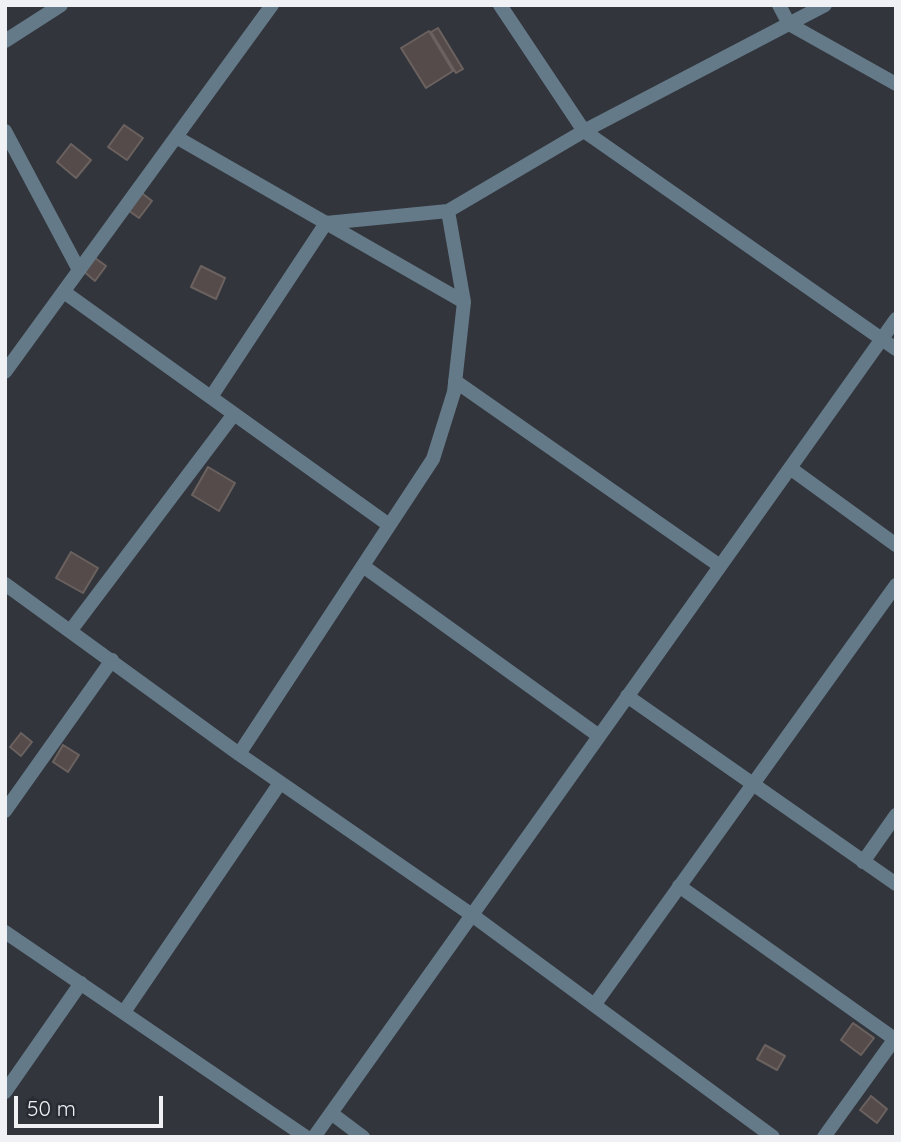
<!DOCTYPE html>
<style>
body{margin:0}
#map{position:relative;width:901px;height:1142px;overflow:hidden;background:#32353b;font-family:Quicksand,sans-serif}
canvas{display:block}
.frame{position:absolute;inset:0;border:7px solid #eff1f5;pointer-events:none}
.scale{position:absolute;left:14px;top:1096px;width:149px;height:32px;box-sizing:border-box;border:4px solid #eff1f5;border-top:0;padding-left:9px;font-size:21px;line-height:24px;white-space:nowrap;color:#eff1f5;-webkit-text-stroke:5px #282b31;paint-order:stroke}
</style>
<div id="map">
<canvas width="901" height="1142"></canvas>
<div class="frame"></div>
<div class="scale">50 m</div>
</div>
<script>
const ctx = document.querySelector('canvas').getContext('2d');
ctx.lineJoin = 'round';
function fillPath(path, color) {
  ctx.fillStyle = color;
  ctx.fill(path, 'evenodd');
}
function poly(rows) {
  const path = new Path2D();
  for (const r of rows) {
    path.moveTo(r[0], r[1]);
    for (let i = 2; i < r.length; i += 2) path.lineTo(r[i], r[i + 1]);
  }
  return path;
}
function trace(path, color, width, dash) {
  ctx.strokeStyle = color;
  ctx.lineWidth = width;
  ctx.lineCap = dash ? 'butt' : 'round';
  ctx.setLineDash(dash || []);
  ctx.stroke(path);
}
const building = poly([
 [438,28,463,69,456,73,431,32,438,28],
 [429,31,453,71,426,88,401,48,429,31],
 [124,125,143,138,127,160,108,147,124,125],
 [71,144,91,160,76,178,57,162,71,144],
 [138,190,152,201,139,218,125,208,138,190],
 [91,255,106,266,95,281,81,269,91,255],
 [201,266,225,278,216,299,191,287,201,266],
 [208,467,235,483,219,511,192,495,208,467],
 [71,552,98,568,83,593,56,578,71,552],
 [21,733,32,742,21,756,10,747,21,733],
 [63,745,79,755,68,772,53,762,63,745],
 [853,1023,874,1038,861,1055,841,1040,853,1023],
 [765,1045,785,1056,777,1070,757,1059,765,1045],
 [871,1096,887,1109,877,1123,860,1110,871,1096]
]);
const street = poly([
 [500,5,584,131,896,349],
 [779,5,789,24,896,84],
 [5,41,61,5],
 [5,131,79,270],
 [176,137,464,302],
 [64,292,389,525],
 [5,372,272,5],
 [455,381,720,566],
 [211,397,326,223,448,211,584,131,825,5],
 [790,468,896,545],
 [363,566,599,736],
 [5,584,239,754,472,915,773,1137],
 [71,630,234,414],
 [627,696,896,884],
 [239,754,433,459,454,392,464,302,448,211],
 [5,811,112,660],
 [863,862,896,815],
 [679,886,896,1040],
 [5,932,306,1137],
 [595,1004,896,585],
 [124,1012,280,783],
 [5,1092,81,983],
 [331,1113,363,1137],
 [314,1137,896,319],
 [824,1137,896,1037]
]);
fillPath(building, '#544b4a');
trace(building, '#6b6260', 2);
trace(street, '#657a89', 14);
</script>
